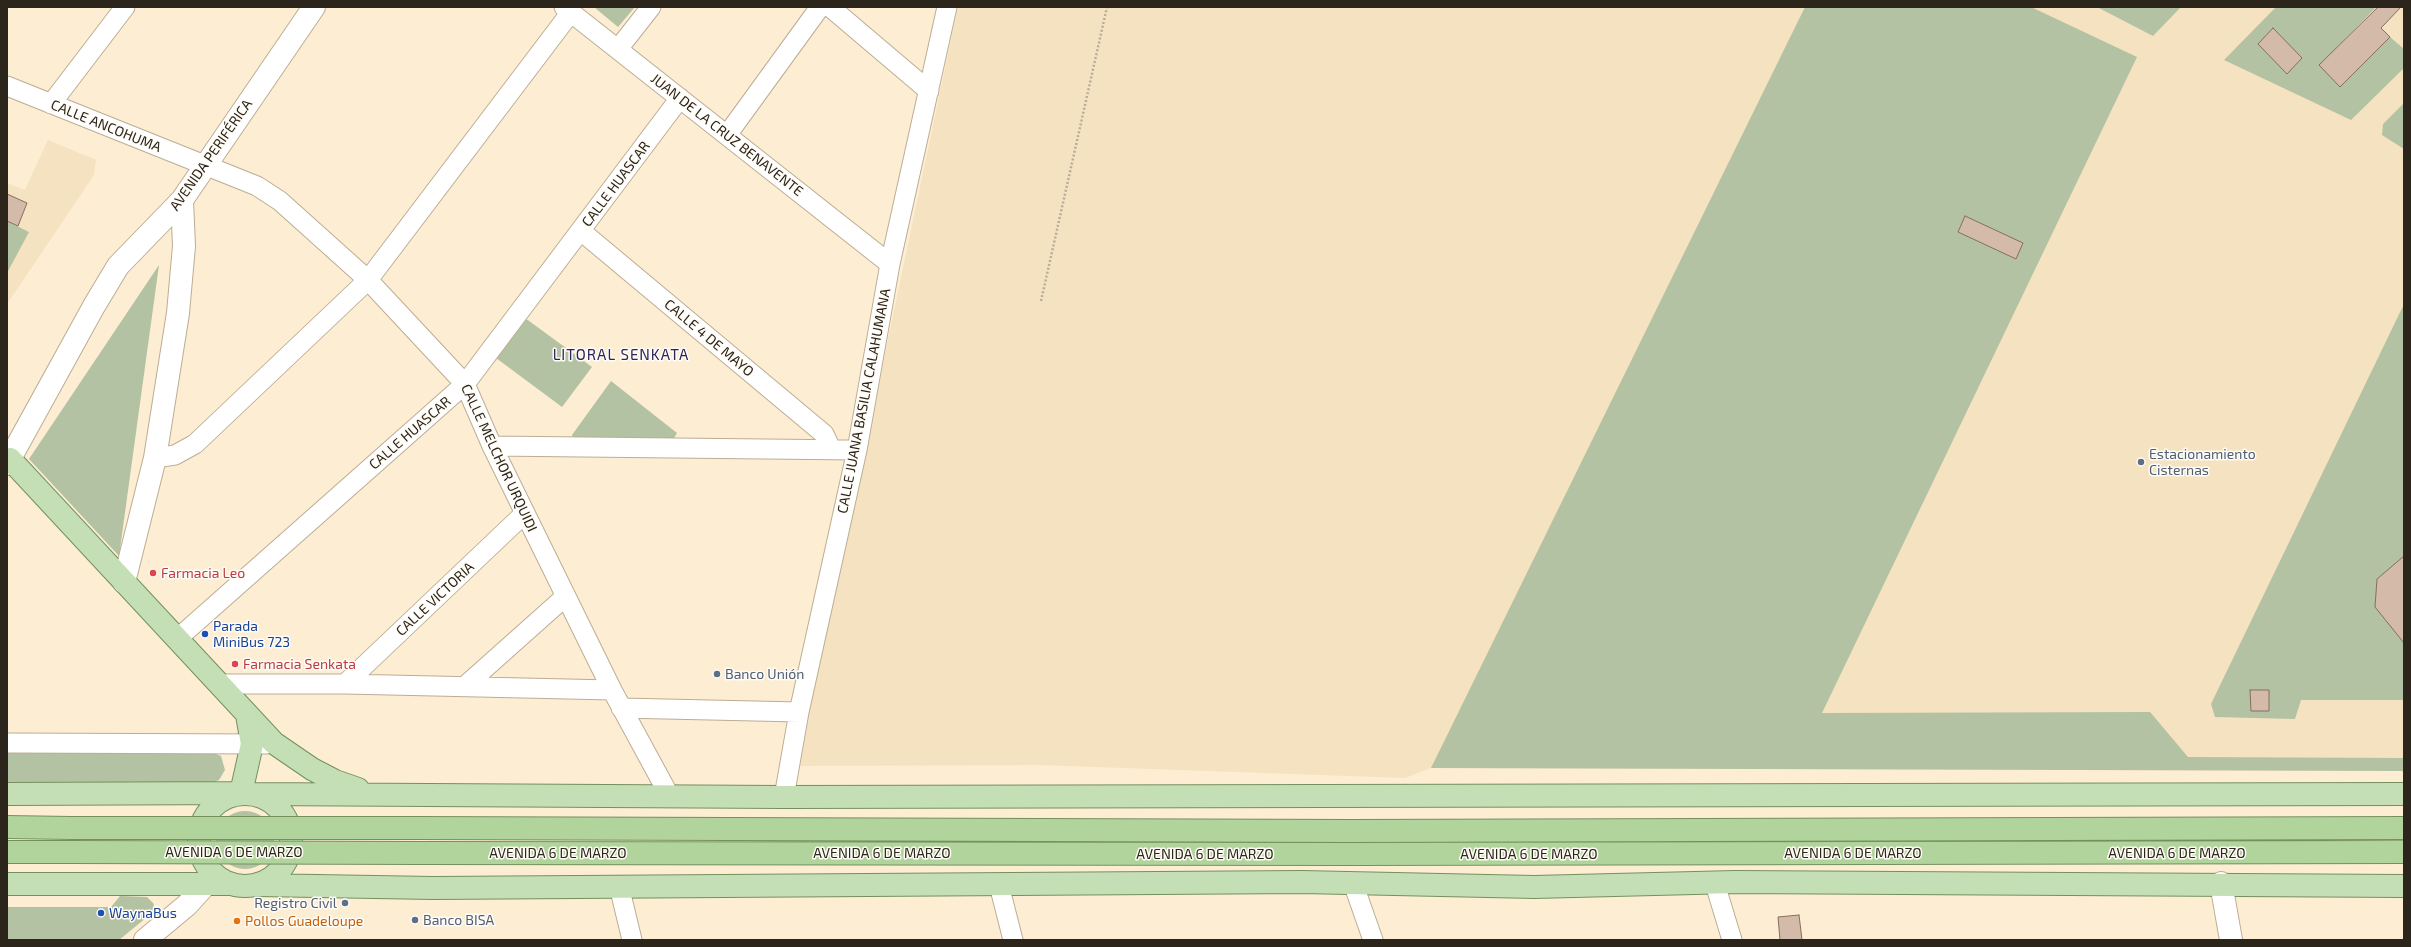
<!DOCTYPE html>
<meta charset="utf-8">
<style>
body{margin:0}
#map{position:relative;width:2411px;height:947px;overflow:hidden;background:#fcedd3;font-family:"Exo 2",sans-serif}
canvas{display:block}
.frame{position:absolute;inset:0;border:8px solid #2b251b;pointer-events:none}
</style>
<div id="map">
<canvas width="2411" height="947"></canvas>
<div class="frame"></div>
</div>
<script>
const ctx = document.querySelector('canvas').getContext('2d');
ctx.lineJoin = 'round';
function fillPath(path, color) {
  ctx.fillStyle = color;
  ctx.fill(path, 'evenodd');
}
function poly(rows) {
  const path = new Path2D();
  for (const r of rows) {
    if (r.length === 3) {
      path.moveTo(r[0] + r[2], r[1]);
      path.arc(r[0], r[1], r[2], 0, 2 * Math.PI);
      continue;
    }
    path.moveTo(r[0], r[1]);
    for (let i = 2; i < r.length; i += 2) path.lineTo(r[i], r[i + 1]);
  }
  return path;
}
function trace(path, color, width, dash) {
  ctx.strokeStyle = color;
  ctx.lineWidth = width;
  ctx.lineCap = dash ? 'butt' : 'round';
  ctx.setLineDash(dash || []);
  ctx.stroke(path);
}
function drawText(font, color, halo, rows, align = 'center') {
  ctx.font = font + ' "Exo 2",sans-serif';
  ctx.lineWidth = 3;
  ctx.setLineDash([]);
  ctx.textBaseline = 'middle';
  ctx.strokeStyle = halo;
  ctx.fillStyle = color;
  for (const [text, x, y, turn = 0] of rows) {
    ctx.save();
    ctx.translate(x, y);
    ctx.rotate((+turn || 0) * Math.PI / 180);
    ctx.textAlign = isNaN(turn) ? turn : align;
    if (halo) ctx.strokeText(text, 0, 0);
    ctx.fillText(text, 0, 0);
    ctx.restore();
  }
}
const built = poly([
 [958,7,2404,7,2404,771,1431,768,1405,778,1039,765,798,766],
 [48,140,96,160,94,175,7,304,7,183,25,190]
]);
const green = poly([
 [594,7,635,7,618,27],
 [1805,7,2031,7,2137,57,1822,713,2150,712,2188,757,2404,758,2404,771,1431,768],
 [2097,7,2181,7,2153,36],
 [2276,7,2376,7,2320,65,2340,86,2390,37,2404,49,2404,68,2351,120,2224,60],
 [2273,29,2302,58,2287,73,2258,44],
 [2404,103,2404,149,2382,135,2383,124],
 [7,221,29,232,7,273],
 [159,265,119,556,29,459],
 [2404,304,2404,700,2301,700,2295,719,2215,717,2211,704],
 [525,318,592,367,562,407,496,358],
 [611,381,677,433,669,447,575,445,572,435],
 [7,752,211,752,221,756,225,770,219,780,211,783,7,784],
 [245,840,29],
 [120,896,147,897,154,904,152,913,119,940,7,940,7,907,111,907]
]);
const building = poly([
 [2378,7,2401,7,2381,28,2390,37,2340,87,2319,65,2378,7],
 [2273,28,2302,58,2287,74,2258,44,2273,28],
 [7,194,27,203,18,226,7,221,7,194],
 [1965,216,2023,243,2016,259,1958,232,1965,216],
 [2404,556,2404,643,2375,607,2377,579,2404,556],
 [2250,690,2269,690,2269,711,2251,711,2250,690],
 [1799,915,1802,940,1780,940,1778,917,1799,915]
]);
const path = poly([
 [1041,301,1107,7]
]);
const minor = poly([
 [564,7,890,264],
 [830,7,929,91],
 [618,49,651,7],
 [7,86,257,186,280,201,368,280,465,384,492,446,612,690,669,795],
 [51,104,125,7],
 [727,135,820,7],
 [581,231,824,434,831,449],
 [492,446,857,450],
 [155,458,175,455,195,444,368,280,571,12],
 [177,639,465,384,680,98],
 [220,684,345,684,612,690],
 [345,684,525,513],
 [465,686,566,596],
 [621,708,799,712],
 [7,743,267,744],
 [784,797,799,712,857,450,890,264,947,7],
 [1353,883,1373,940],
 [1715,884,1732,940],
 [999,885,1013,940],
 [619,886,632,940]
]);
const tertiary = poly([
 [7,464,94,306,118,266,182,200,314,7],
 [124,582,155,458,178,313,184,246,182,200],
 [2221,883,2231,940],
 [145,940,187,905,206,884,210,871]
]);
const primary = poly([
 [10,459,274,743,312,769,335,781,358,789],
 [245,840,46],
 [7,794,241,793,252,744,247,715],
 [251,794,784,797,2404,794],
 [7,884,230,884],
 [258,885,433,888,1302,882,1534,887,1735,882,2404,886]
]);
const trunk = poly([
 [7,827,71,828],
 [419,828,1350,831,2404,828],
 [7,852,71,852],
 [419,853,1351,854,2404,852]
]);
const trunkBridge = poly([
 [71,828,419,828],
 [71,852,419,853]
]);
const markers = [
 [2141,462,4,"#5c6f8a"],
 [153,573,4,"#e0444e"],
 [205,634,4,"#1a4fb4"],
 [235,664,4,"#e0444e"],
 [717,674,4,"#5c6f8a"],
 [345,903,4,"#5c6f8a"],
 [101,913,4,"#1a4fb4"],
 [415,920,4,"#5c6f8a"],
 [237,921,4,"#e8710a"]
];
const streetNames = [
 ["CALLE ANCOHUMA",106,126,22],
 ["JUAN DE LA CRUZ BENAVENTE",727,135,38],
 ["AVENIDA PERIFÉRICA",211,155,-55],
 ["CALLE HUASCAR",616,184,-53],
 ["CALLE 4 DE MAYO",709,338,40],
 ["CALLE JUANA BASILIA CALAHUMANA",864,401,-79],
 ["CALLE HUASCAR",410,433,-41],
 ["CALLE MELCHOR URQUIDI",499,458,65],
 ["CALLE VICTORIA",435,599,-43],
 ["AVENIDA 6 DE MARZO",234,852],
 ["AVENIDA 6 DE MARZO",558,853],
 ["AVENIDA 6 DE MARZO",882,853],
 ["AVENIDA 6 DE MARZO",1853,853],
 ["AVENIDA 6 DE MARZO",2177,853],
 ["AVENIDA 6 DE MARZO",1205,854],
 ["AVENIDA 6 DE MARZO",1529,854]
];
const serviceNames = [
 ["Estacionamiento",2149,454],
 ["Cisternas",2149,470],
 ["Banco Unión",725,674],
 ["Registro Civil",337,903,"right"],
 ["Banco BISA",423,920]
];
const healthNames = [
 ["Farmacia Leo",161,573],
 ["Farmacia Senkata",243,664]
];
const transitNames = [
 ["Parada",213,626],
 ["MiniBus 723",213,642],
 ["WaynaBus",109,913]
];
const foodNames = [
 ["Pollos Guadeloupe",245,921]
];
const neighbourhoodNames = [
 ["LITORAL SENKATA",621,355]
];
fillPath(built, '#f5e2c1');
fillPath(green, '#b3c2a2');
fillPath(building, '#d4baa9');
trace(building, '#866e5f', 1);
trace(minor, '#bcad94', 21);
trace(tertiary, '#bcad94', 24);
trace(primary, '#75905f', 24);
trace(trunk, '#75905f', 24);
trace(path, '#b9ad98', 2.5, [2, 2]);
trace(minor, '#fff', 19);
trace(tertiary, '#fff', 22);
trace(primary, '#c4dfb5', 22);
trace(trunk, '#b0d49c', 22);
trace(trunkBridge, '#75905f', 24, []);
trace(trunkBridge, '#b0d49c', 22);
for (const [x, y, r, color] of markers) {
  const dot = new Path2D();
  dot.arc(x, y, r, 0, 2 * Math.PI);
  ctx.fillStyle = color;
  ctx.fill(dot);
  trace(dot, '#fffcf6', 1.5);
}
drawText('14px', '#2b251b', '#fffcf6', streetNames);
drawText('14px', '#4e5e75', '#fffcf6', serviceNames, 'left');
drawText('14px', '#be3a42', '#fffcf6', healthNames, 'left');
drawText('14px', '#164399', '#fffcf6', transitNames, 'left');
drawText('14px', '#c56008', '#fffcf6', foodNames, 'left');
ctx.letterSpacing = '1px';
drawText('15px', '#2b235d', '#fffcf6', neighbourhoodNames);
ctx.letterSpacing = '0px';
</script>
